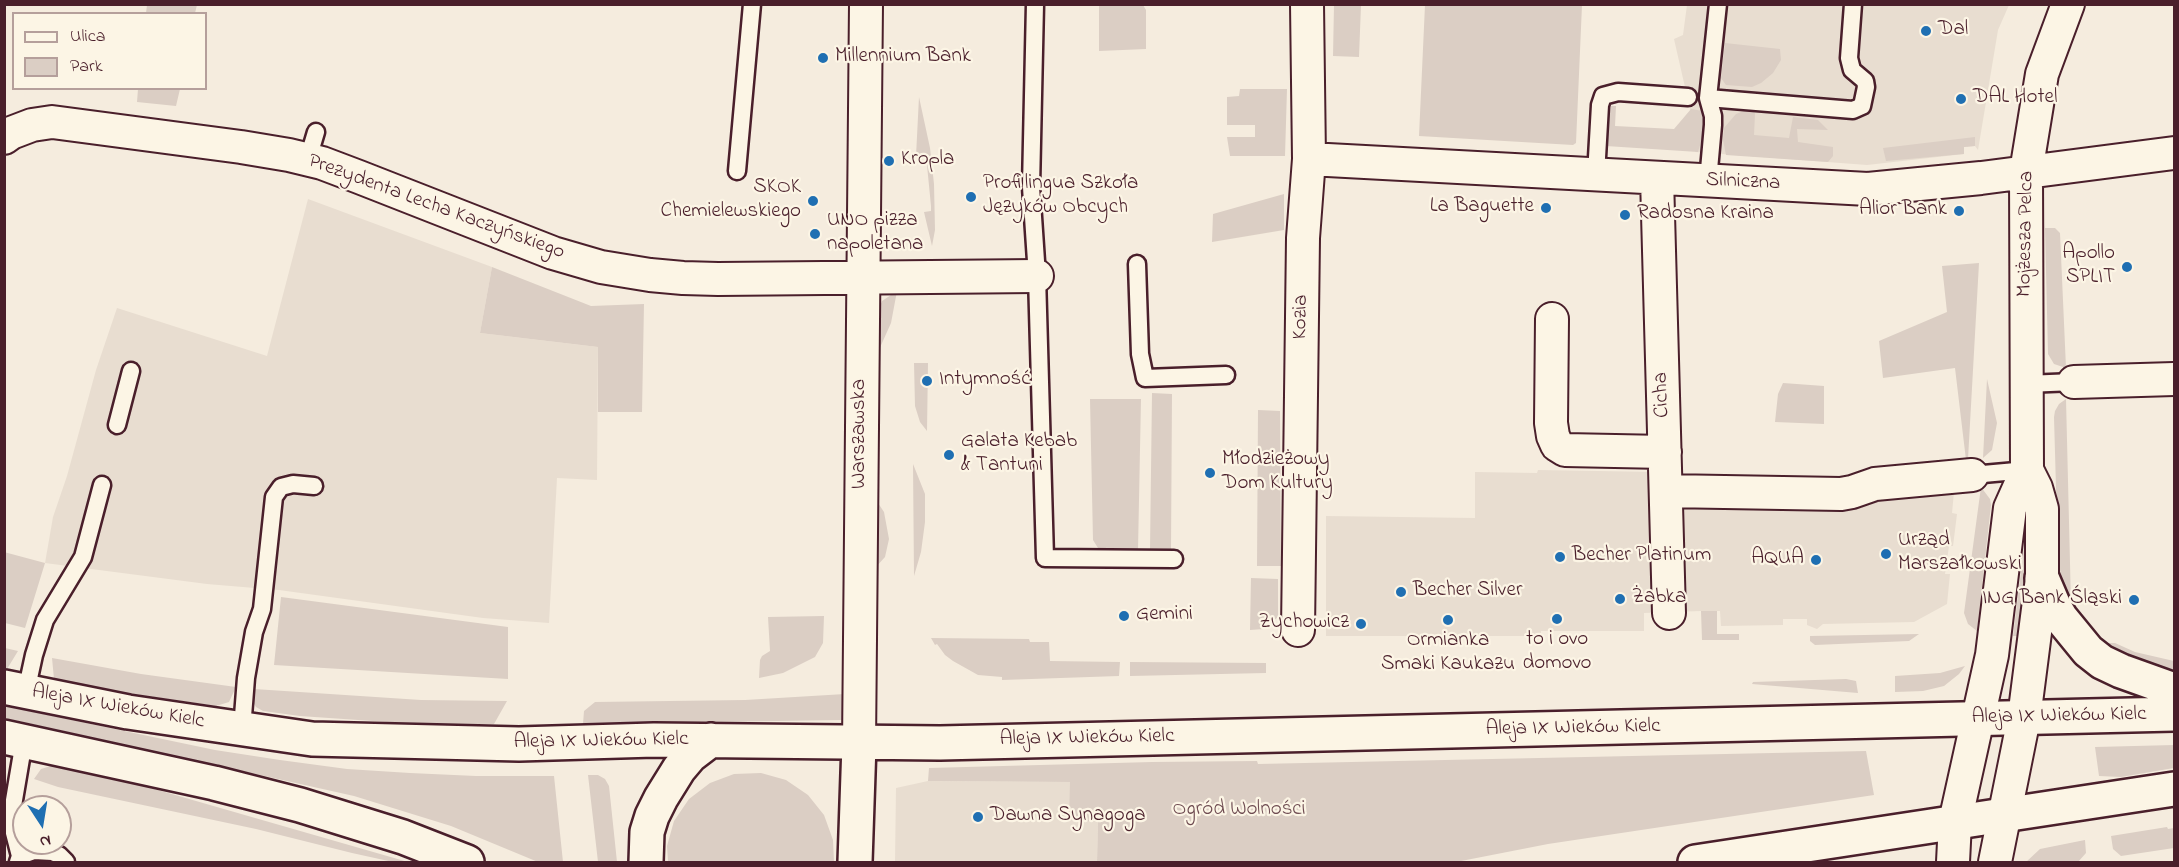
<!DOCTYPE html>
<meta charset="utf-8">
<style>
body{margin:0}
#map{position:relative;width:2179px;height:867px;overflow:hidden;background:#f5ecde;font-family:"Indie Flower",sans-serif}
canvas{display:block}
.frame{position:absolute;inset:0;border:6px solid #4a1f2b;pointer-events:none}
.legend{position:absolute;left:12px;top:12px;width:195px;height:78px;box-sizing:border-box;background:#fcf5e5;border:2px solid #b59f9b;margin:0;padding:8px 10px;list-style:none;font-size:18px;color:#4a1f2b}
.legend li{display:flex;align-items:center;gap:12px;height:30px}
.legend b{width:30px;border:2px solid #b59f9b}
.north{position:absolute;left:12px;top:795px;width:60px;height:60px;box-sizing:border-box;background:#fcf5e5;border:2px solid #b59f9b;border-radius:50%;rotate:168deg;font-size:16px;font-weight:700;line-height:24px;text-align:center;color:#4a1f2b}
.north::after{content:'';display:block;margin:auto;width:21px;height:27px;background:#1f6fb2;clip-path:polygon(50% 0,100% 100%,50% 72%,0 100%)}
</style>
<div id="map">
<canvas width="2179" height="867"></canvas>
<div class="frame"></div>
<ul class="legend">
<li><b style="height:8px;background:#fcf5e5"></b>Ulica</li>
<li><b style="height:16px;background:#dbcec4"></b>Park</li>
</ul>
<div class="north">N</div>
</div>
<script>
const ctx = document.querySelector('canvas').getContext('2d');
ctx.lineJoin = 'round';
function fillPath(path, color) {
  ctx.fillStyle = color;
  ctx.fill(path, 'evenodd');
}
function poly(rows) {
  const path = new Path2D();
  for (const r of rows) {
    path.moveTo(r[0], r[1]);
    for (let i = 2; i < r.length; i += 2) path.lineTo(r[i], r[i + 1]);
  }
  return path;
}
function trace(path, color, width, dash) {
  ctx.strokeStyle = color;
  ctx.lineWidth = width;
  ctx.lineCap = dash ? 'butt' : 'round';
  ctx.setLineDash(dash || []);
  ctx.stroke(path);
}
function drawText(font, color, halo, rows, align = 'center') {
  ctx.font = font + ' "Indie Flower",sans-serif';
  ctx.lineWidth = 4.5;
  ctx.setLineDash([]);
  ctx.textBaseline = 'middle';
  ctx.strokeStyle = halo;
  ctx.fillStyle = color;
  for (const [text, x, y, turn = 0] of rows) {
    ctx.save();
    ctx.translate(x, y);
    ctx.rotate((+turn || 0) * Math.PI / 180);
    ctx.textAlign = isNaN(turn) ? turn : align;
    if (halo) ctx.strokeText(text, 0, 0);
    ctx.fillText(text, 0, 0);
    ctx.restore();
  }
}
const built = poly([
 [1687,5,2009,5,1998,30,1978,150,1975,146,1964,147,1964,154,1867,165,1695,152,1695,131,1674,39,1683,35],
 [308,199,492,267,480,333,598,347,597,480,557,478,549,623,483,618,279,590,207,584,45,563,53,517,67,476,96,370,117,308,267,356],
 [1538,470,1658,472,1658,502,1862,508,1863,498,1954,492,1952,513,1957,514,1953,546,1949,546,1945,574,1950,574,1947,604,1914,622,1823,624,1817,629,1807,625,1807,619,1783,619,1783,625,1721,626,1720,611,1701,611,1644,613,1644,631,1541,631,1541,636,1326,636,1326,516,1475,518,1475,472,1537,473],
 [928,781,1071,782,1098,822,1097,862,895,862,896,788]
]);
const green = poly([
 [147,5,147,4,197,5,195,13,146,13],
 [1099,5,1143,5,1146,10,1146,49,1099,51],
 [1334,5,1361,5,1359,57,1333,56],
 [1425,5,1582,5,1576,143,1573,145,1419,136],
 [1725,43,1780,49,1781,60,1773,73,1761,83,1752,87,1726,85,1721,78],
 [138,89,180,89,176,106,137,102],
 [1240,89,1287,89,1285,156,1230,156,1227,137,1255,137,1255,125,1227,125,1227,97,1239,96],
 [919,97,930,148,934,184,935,230,932,246,924,212,931,211,931,206,926,155,916,156],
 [1609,106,1616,106,1615,126,1674,129,1691,109,1703,111,1703,135,1698,152,1606,146],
 [1744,111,1754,111,1755,114,1754,135,1789,138,1793,117,1818,120,1828,130,1797,129,1798,142,1833,147,1833,156,1828,162,1726,155,1723,140,1724,128,1736,114],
 [1975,137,1975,146,1964,147,1964,154,1886,161,1883,148],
 [1284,194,1284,230,1212,242,1213,214],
 [2045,228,2055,228,2060,233,2066,368,2054,364,2048,354],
 [1979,263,1968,459,1966,460,1955,368,1883,378,1879,341,1947,312,1942,266],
 [492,267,591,306,644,304,642,412,598,412,598,347,480,333],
 [897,291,891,323,878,352,878,311,882,301],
 [914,363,928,363,927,431,920,422,915,406],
 [1987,379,1997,423,1992,450,1983,458],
 [1783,383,1824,386,1824,424,1775,422,1778,394],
 [1152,393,1172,394,1171,550,1150,550],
 [1090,399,1141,399,1138,550,1106,550,1098,548,1093,540],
 [2066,399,2071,604,2063,586,2058,559,2054,417,2055,411,2059,404],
 [1258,410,1280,411,1281,566,1257,566],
 [913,464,925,494,925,522,921,552,914,576],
 [1981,487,1990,499,1991,505,1977,631,1968,624,1964,613],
 [876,500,884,512,889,539,885,557,875,568],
 [2028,507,2025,636,2013,636,2024,547,2021,513],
 [4,552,45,563,25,628,5,623],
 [1251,578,1278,579,1278,617,1264,629,1250,630],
 [281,597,508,627,508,679,274,665],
 [1701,611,1717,611,1717,634,1739,634,1739,640,1702,640],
 [824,616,823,643,815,657,783,673,759,678,760,660,762,656,770,651,768,617],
 [1919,634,1909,641,1815,645,1810,641,1810,636],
 [931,638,1029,639,1030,642,1049,642,1050,661,1120,662,1119,676,1002,680,1002,677,978,675,953,661,945,655,937,644,935,645],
 [2103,643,2115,643,2135,652,2174,661,2174,669,2159,668,2122,656],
 [5,648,18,651,7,669,5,669],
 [52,658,141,674,236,687,229,702,216,706,113,691,54,679],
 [1130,662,1266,663,1266,673,1130,676],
 [1965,666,1959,674,1944,686,1923,691,1895,692,1895,676,1940,673],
 [1846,679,1856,681,1858,693,1752,684,1753,682],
 [254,689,421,700,507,701,494,724,416,724,300,716,263,711,256,707,253,702],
 [845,694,842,720,583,724,584,711,595,702,745,700],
 [5,706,215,750,280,760,347,769,410,773,476,776,554,776,563,862,538,862,451,826,354,796,5,718],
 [2174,745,2174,768,2121,777,2099,776,2095,747],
 [1866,751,1874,795,1548,844,1456,862,1097,862,1098,822,1069,820,1070,782,928,781,929,768,1152,762,1257,761,1258,764],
 [54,765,137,784,408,862,393,862,352,853,256,829,58,787,34,779,41,769],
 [761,773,786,780,808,795,824,815,833,840,834,862,668,862,667,846,674,821,689,799,710,783,734,774],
 [588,775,598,775,605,779,609,786,617,862,598,862],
 [2167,827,2168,829,2174,828,2174,848,2121,856,2113,849,2111,836],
 [2085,840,2086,853,2078,862,2026,862,2040,849]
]);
const service = poly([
 [1035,4,1031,187,1037,276,1045,558,1174,559],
 [1708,98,1853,110,1862,106,1866,87,1865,81,1852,70,1849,58,1853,4],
 [308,159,316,132],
 [737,171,752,4],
 [1596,175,1600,105,1603,96,1618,92,1688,97],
 [1708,181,1713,125,1713,116,1708,98,1718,4],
 [1137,264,1140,354,1145,378,1226,375],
 [2026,384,2074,382],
 [117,425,131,371],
 [1972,475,2027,470],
 [26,692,34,655,45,620,83,557,102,485],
 [242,729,246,678,254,632,262,609,274,497,281,487,293,484,314,486],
 [20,856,13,829,13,806,24,741],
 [18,862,20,856,34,851,52,852,59,855,66,862]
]);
const minor = poly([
 [4,138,11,133,32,125,52,122,241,147,289,155,322,163,359,177,553,253,601,267,650,275,683,278,718,279,1037,276],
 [1309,159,1868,189,1981,178,2174,153],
 [1657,178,1669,613],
 [1552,319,1551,423,1553,436,1557,445,1565,450,1665,452],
 [2074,382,2174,379],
 [1666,491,1841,494,1852,492,1875,484,1972,475],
 [1298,630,1303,238,1309,159,1307,4],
 [859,744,866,4],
 [1953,862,1955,822,1992,655,2010,508,2027,470],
 [1995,862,2024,718,2042,578,2042,509,2036,488,2027,470,2026,172,2042,74,2068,4]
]);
const secondary = poly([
 [2042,578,2054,606,2061,618,2088,651,2102,662,2121,671,2174,690],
 [4,687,128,712,312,739,519,744,654,740,940,743,2174,714],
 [4,737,214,783,300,805,403,837,467,862],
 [646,862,647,832,652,816,661,798,679,769,690,756,711,740],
 [855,862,859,744],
 [1695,862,2174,789]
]);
const markers = [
 [1926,31,6,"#1f6fb2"],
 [823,58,6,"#1f6fb2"],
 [1961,99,6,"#1f6fb2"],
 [889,161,6,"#1f6fb2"],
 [971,197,6,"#1f6fb2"],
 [813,201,6,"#1f6fb2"],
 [1546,208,6,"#1f6fb2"],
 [1959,211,6,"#1f6fb2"],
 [1625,215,6,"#1f6fb2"],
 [815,234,6,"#1f6fb2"],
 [2127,267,6,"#1f6fb2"],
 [927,381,6,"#1f6fb2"],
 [949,455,6,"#1f6fb2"],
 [1210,473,6,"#1f6fb2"],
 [1886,554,6,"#1f6fb2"],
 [1560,557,6,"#1f6fb2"],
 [1816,560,6,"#1f6fb2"],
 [1401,592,6,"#1f6fb2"],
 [1620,599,6,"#1f6fb2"],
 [2134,600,6,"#1f6fb2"],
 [1124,616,6,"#1f6fb2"],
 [1557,619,6,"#1f6fb2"],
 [1448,620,6,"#1f6fb2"],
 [1361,624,6,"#1f6fb2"],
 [978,817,6,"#1f6fb2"]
];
const poiNames = [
 ["Dal",1938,31],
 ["Millennium Bank",835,58],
 ["DAL Hotel",1973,99],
 ["Kropla",901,161],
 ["Profilingua Szkoła",983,185],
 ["Języków Obcych",983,209],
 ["SKOK",801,189,"right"],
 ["Chemielewskiego",801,213,"right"],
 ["La Baguette",1534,208,"right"],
 ["Alior Bank",1947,211,"right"],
 ["Radosna Kraina",1637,215],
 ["UNO pizza",827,222],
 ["napoletana",827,246],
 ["Apollo",2115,255,"right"],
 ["SPLIT",2115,279,"right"],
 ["Intymność",939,381],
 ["Galata Kebab",961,443],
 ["& Tantuni",961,467],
 ["Młodzieżowy",1222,461],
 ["Dom Kultury",1222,485],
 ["Urząd",1898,542],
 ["Marszałkowski",1898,566],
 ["Becher Platinum",1572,557],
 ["AQUA",1804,560,"right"],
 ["Becher Silver",1413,592],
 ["Żabka",1632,599],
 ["ING Bank Śląski",2122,600,"right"],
 ["Gemini",1136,616],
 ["Zychowicz",1349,624,"right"],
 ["to i ovo",1557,641,"center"],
 ["domovo",1557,665,"center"],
 ["Ormianka",1448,642,"center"],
 ["Smaki Kaukazu",1448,666,"center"],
 ["Dawna Synagoga",990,817]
];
const streetNames = [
 ["Silniczna",1743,183,3],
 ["Prezydenta Lecha Kaczyńskiego",436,208,20],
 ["Mojżesza Pelca",2027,234,-89],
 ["Kozia",1302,317,-89],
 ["Cicha",1663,395,-92],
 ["Warszawska",861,434,-90],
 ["Aleja IX Wieków Kielc",118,708,10],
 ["Aleja IX Wieków Kielc",2059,717,-1],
 ["Aleja IX Wieków Kielc",1573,729,-1],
 ["Aleja IX Wieków Kielc",1087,739,-1],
 ["Aleja IX Wieków Kielc",601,742,-1]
];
const parkNames = [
 ["Ogród Wolności",1239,811]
];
fillPath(built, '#e8ddd0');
fillPath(green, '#dbcec4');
trace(service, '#4a1f2b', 21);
trace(minor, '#4a1f2b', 36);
trace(secondary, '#4a1f2b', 38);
trace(service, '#fcf5e5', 16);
trace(minor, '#fcf5e5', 32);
trace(secondary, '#fcf5e5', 33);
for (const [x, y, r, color] of markers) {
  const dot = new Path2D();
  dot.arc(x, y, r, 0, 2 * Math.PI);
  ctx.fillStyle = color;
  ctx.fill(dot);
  trace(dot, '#fcf5e5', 2);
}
drawText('21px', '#4a1f2b', '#fcf5e5', poiNames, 'left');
drawText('21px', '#4a1f2b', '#fcf5e5', streetNames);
drawText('21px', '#6e4b51', '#fcf5e5', parkNames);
</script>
